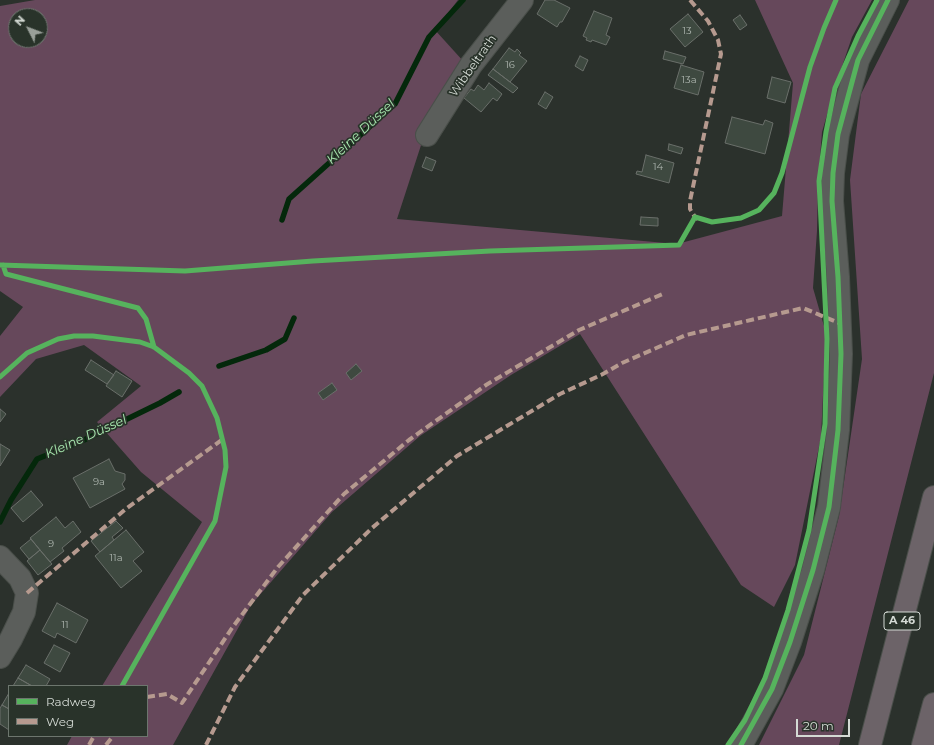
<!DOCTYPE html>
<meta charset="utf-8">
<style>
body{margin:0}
#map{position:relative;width:934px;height:745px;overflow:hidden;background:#2b312c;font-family:Montserrat,sans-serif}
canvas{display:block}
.legend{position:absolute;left:8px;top:685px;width:140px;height:52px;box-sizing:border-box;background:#29332a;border:1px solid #6d766e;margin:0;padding:5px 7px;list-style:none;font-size:12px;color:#d4dad4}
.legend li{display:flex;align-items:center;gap:8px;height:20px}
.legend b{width:20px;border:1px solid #6d766e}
.north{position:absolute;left:8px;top:8px;width:40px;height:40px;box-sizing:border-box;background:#29332a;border:1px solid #6d766e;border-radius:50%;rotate:312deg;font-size:11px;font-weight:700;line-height:16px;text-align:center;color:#d4dad4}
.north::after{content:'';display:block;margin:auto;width:14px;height:18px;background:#999f99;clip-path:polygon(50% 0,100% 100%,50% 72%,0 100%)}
.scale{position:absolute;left:796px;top:719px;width:54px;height:18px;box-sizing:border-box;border:2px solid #d4dad4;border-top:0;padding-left:5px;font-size:12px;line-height:14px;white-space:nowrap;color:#d4dad4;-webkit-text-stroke:3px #29332a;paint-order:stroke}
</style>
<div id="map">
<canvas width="934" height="745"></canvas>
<ul class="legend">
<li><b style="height:5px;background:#56b35d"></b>Radweg</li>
<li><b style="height:5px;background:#b69a8f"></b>Weg</li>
</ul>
<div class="north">N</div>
<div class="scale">20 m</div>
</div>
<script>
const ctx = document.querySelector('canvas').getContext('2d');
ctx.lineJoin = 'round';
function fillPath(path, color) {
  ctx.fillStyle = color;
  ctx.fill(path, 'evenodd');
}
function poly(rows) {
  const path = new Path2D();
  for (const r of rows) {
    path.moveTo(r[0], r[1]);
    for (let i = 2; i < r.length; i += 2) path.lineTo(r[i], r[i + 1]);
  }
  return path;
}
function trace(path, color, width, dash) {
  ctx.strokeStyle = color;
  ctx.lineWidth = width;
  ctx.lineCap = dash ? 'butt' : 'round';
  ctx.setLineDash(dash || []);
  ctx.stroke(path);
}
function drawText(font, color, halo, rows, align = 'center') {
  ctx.font = font + ' Montserrat,sans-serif';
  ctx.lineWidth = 3.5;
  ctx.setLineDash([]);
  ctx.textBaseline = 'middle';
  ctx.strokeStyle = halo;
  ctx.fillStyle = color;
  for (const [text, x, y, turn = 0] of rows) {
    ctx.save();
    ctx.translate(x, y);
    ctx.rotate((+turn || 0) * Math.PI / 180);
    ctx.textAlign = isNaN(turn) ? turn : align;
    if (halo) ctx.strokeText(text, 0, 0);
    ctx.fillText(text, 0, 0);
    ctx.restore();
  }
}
const green = poly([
 [35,0,458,0,435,30,464,62,424,136,397,219,677,244,782,216,793,83,755,0,872,0,852,37,835,87,822,132,818,183,817,231,813,288,826,333,821,437,795,565,774,607,741,585,580,334,511,375,420,436,332,512,251,605,173,745,67,745,72,736,147,736,147,686,102,686,202,522,141,472,97,422,141,386,84,345,36,359,0,397,0,336,23,307,0,291,0,6],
 [16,16,40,16,40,40,16,40],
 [909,0,934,0,934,373,839,745,759,745,804,655,839,516,862,359,850,180,861,94]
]);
const stream = poly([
 [282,220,289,199,395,104,429,37,463,0],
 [219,366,266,350,285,339,294,318],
 [0,522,11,500,37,459,82,441,160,403,179,392]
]);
const building = poly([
 [545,0,554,0,570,8,562,22,560,22,557,27,537,14,545,0],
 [594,11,612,18,606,35,610,37,606,45,592,40,591,42,586,40,587,38,583,36,594,11],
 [688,14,703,32,685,47,670,29,688,14],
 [740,15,747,25,740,30,733,20,740,15],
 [509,48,515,52,517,49,521,53,519,55,527,61,510,82,493,69,509,48],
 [665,51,686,57,683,64,663,59,665,51],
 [580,56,588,60,583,71,575,66,580,56],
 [681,65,704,72,698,95,674,88,681,65],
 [493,69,510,82,518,88,513,93,488,75,493,69],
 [772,77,791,82,785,103,767,98,772,77],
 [489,83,502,94,497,101,493,98,481,112,464,98,471,89,474,91,478,85,484,90,489,83],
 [545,92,553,97,546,109,538,104,545,92],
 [732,117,763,125,765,120,773,123,765,154,725,143,732,117],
 [669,144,683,148,681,154,668,150,669,144],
 [646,155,674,163,669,183,636,174,637,171,642,172,646,155],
 [426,157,436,161,432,171,422,167,426,157],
 [641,217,658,218,658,226,640,225,641,217],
 [91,360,114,375,107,384,85,370,91,360],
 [356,364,362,371,351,380,346,373,356,364],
 [116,371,132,381,122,397,106,386,116,371],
 [332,383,337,390,323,400,318,393,332,383],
 [0,409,6,414,0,422,0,409],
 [0,444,10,450,0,466,0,444],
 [109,459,115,471,125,474,125,480,122,484,125,489,90,508,73,478,109,459],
 [31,491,43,505,23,522,11,508,31,491],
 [56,517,65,528,73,521,81,532,62,548,64,551,50,562,30,538,56,517],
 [116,521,123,528,112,537,114,540,100,552,91,541,116,521],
 [126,530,144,552,133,561,142,571,121,588,95,556,126,530],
 [31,539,40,550,29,559,20,548,31,539],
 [40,550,52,564,38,575,27,561,40,550],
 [57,603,88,620,76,643,57,633,55,638,42,631,57,603],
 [54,645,70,653,60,672,44,663,54,645],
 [26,665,50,679,46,686,32,686,18,678,26,665],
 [18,678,32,686,13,686,18,678],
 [9,693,9,709,2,705,9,693],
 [2,705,9,709,9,730,0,724,0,708,2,705]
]);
const minor = poly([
 [427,135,471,65,522,0],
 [0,557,20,578,27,593,24,612,11,639,0,657],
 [741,745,772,689,790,642,813,570,829,507,838,430,841,354,838,277,832,201,833,173,838,134,858,60,888,0]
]);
const highway = poly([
 [870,745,934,497],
 [923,745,934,704]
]);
const quiet = poly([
 [690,0,708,21,718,40,721,54,690,201,690,209,695,217,698,219],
 [27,593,127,508,223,439],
 [147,697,167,694,182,703,232,628,278,567,344,494,409,440,486,385,579,330,665,293],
 [89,745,94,736],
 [106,745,113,736],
 [206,745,235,687,303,595,372,528,457,456,560,394,601,375,622,363,686,335,803,308,839,323]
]);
const cycleway = poly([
 [0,265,185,271,313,261,490,251,679,245,695,217,712,222,741,218,759,210,774,193,782,173,810,67,824,28,836,0],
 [3,265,6,274,138,308,146,319,154,347],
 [0,377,27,353,58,339,74,336,93,336,140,342,154,347,189,373,202,386,217,418,225,450,226,467,215,521,122,686],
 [728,745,745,720,765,678,788,610,809,530,825,424,827,339,819,181,826,132,835,88,858,36,877,0],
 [741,745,772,689,790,642,813,570,829,507,838,430,841,354,838,277,832,201,833,173,838,134,858,60,888,0]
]);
const numberNames = [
 ["13",687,31],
 ["16",510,65],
 ["13a",689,80],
 ["14",658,167],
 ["9a",99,482],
 ["9",51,544],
 ["11a",116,558],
 ["11",65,625]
];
const shields = [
 [902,621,36]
];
const shieldNames = [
 ["A 46",902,621]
];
const streetNames = [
 ["Wibbeltrath",473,66,-55]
];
const waterNames = [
 ["Kleine Düssel",361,132,-43],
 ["Kleine Düssel",86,437,-24]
];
fillPath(green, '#66485b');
trace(stream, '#04280b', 5.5);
fillPath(building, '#3e4940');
trace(building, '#6a6f6a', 1);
trace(minor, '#4a4f4a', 24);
trace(highway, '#4a4f4a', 24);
trace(minor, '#5b5e5b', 22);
trace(highway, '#6c6368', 22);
trace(quiet, '#b69a8f', 4, [8, 4]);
trace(cycleway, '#56b35d', 5);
drawText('10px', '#aeb6af', null, numberNames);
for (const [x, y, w] of shields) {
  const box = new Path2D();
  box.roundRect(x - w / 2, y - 9, w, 18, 3);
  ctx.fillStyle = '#29332a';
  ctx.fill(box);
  trace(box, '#d4dad4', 1);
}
drawText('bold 11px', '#d4dad4', null, shieldNames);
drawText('12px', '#d4dad4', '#29332a', streetNames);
drawText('italic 13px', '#a9e9b0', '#29332a', waterNames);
</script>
